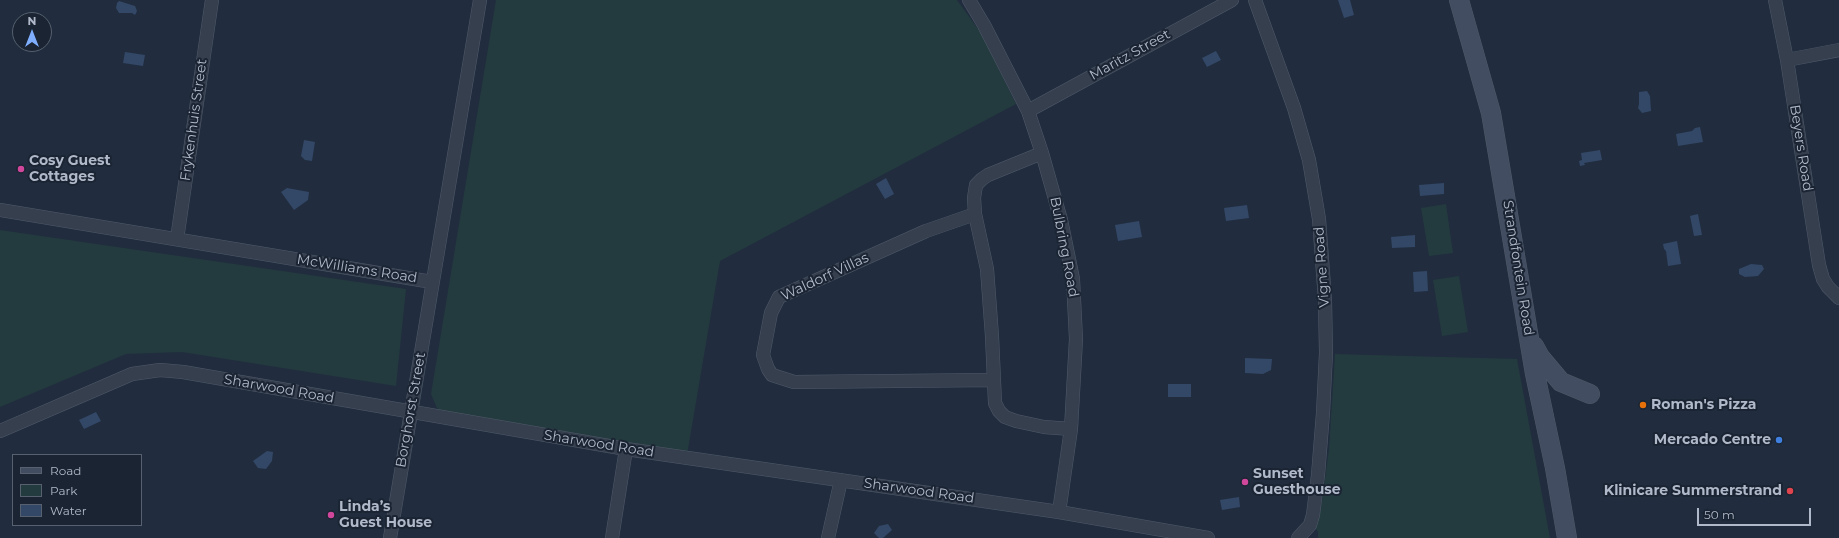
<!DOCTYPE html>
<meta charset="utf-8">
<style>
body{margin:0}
#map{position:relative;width:1839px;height:538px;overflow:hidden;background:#212d3e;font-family:Montserrat,sans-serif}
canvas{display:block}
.legend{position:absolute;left:12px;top:454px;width:130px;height:72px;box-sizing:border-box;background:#1a2432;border:1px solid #56606e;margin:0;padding:5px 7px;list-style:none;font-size:12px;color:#b0b9c9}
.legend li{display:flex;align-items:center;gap:8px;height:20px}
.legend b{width:20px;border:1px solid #56606e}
.north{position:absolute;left:12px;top:12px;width:40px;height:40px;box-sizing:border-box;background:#1a2432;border:1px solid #56606e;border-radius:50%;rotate:0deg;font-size:11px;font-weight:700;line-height:16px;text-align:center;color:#b0b9c9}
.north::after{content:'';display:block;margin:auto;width:14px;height:18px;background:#7faeff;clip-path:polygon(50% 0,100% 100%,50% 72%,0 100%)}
.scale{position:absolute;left:1697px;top:508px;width:114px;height:18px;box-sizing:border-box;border:2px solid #b0b9c9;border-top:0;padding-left:5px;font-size:12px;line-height:14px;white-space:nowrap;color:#b0b9c9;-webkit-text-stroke:3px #1a2432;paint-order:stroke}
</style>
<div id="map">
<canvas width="1839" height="538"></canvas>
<ul class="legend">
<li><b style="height:5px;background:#424d61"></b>Road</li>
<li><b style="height:11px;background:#233b3f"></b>Park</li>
<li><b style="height:11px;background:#334767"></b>Water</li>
</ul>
<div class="north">N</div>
<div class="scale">50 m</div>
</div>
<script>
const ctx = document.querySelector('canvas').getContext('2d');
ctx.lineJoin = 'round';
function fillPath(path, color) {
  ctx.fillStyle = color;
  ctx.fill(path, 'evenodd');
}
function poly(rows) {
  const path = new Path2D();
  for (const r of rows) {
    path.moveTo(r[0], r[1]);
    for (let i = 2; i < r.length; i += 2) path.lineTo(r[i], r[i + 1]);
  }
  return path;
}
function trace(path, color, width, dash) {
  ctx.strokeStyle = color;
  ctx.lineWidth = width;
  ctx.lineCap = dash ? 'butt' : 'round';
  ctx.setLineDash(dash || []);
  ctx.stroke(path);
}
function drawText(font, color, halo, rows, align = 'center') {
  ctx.font = font + ' Montserrat,sans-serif';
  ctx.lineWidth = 4;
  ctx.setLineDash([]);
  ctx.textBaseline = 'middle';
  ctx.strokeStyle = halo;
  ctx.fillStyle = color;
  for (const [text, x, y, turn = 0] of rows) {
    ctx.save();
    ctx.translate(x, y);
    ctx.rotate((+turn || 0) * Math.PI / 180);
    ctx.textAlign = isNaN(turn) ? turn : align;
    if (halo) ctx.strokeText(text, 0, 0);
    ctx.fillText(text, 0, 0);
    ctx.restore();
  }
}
const green = poly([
 [496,0,957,0,981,33,1016,104,720,261,687,455,447,416,437,408,431,394],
 [1446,204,1453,253,1429,256,1421,208],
 [0,230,406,289,396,386,182,352,126,354,0,407],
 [1459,276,1468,332,1442,336,1433,280],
 [1335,354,1517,359,1550,538,1318,538,1318,532,1315,527,1322,502,1329,449]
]);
const water = poly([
 [1338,0,1350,0,1354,15,1344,18],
 [119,1,135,6,137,11,135,15,132,13,119,13,116,8,117,3],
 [1216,51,1221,60,1207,67,1202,58],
 [125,52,145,55,143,66,123,63],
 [1647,91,1650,96,1651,111,1642,113,1638,108,1639,104,1639,92],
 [1700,127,1703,142,1678,146,1676,134,1692,131,1695,128],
 [304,140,315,142,312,161,305,160,301,156],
 [1600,150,1602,160,1584,163,1585,165,1580,166,1579,161,1582,160,1581,153],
 [886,178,894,194,885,199,876,184],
 [1444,183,1444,194,1420,196,1419,185],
 [287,188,309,192,308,200,294,210,281,192],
 [1247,205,1249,218,1226,221,1224,208],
 [1698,214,1702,235,1694,236,1690,216],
 [1139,221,1142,237,1118,241,1115,225],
 [1415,235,1415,247,1392,248,1391,237],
 [1677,241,1681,264,1668,266,1666,251,1664,249,1663,244],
 [1751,264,1762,265,1764,269,1758,276,1745,277,1739,274,1739,269],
 [1427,271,1428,291,1414,292,1413,272],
 [1245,358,1272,359,1271,370,1263,374,1245,373],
 [1168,384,1191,384,1191,397,1168,397],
 [96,412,101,421,84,429,79,420],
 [267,451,273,452,272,461,266,469,258,468,253,461],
 [1239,497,1240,507,1222,510,1220,500],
 [888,524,892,530,883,538,879,538,874,533,879,526]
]);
const minor = poly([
 [969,0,984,25,1028,111,1042,153,1061,220,1073,279,1076,339,1071,429,1059,512],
 [1255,0,1294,108,1309,160,1319,219,1325,300,1326,353,1323,413,1318,475,1313,515,1310,525,1298,538],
 [1775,0,1787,60,1819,265,1823,279,1828,287,1839,298],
 [1787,60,1839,50],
 [1028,111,1232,0],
 [1042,153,988,175,982,179,976,185,974,198,975,214,987,269,992,336,995,403,999,411,1005,417,1016,421,1044,427,1071,429],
 [0,210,432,282],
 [975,214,926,231,779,297,771,313,763,355,768,369,772,375,794,382,993,380],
 [177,239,212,0],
 [0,431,132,374,160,370,183,372,626,449,1059,512,1208,538],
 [390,538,480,0],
 [612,538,626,449],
 [828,538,841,480]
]);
const secondary = poly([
 [1459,0,1491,113,1535,374,1555,468,1567,538],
 [1534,346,1540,357,1561,382,1590,394]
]);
const markers = [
 [21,169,4,"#d1479c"],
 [1643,405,4,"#e8710a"],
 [1779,440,4,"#3f7fe0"],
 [1245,482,4,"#d1479c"],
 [1790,491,4,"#e0444e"],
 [331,515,4,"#d1479c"]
];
const streetNames = [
 ["Maritz Street",1130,55,-29],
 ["Frykenhuis Street",194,120,-82],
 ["Beyers Road",1801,148,81],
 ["Bulbring Road",1064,247,79],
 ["Vigne Road",1322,267,-94],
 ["Strandfontein Road",1518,268,81],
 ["McWilliams Road",357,269,9],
 ["Waldorf Villas",825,277,-25],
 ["Sharwood Road",279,389,10],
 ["Borghorst Street",411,410,-80],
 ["Sharwood Road",599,444,9],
 ["Sharwood Road",919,491,8]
];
const poiNames = [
 ["Cosy Guest",29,161],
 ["Cottages",29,177],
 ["Roman's Pizza",1651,405],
 ["Mercado Centre",1771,440,"right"],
 ["Sunset",1253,474],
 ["Guesthouse",1253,490],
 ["Klinicare Summerstrand",1782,491,"right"],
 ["Linda’s",339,507],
 ["Guest House",339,523]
];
fillPath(green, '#233b3f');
fillPath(water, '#334767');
trace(minor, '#505969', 14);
trace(secondary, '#505969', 20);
trace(minor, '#353f4e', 13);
trace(secondary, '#424d61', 19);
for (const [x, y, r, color] of markers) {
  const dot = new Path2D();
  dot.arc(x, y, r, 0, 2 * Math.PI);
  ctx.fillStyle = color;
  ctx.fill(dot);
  trace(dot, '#1a2432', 1.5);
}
drawText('14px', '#b0b9c9', '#1a2432', streetNames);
drawText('bold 14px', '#b0b9c9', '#1a2432', poiNames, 'left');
</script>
